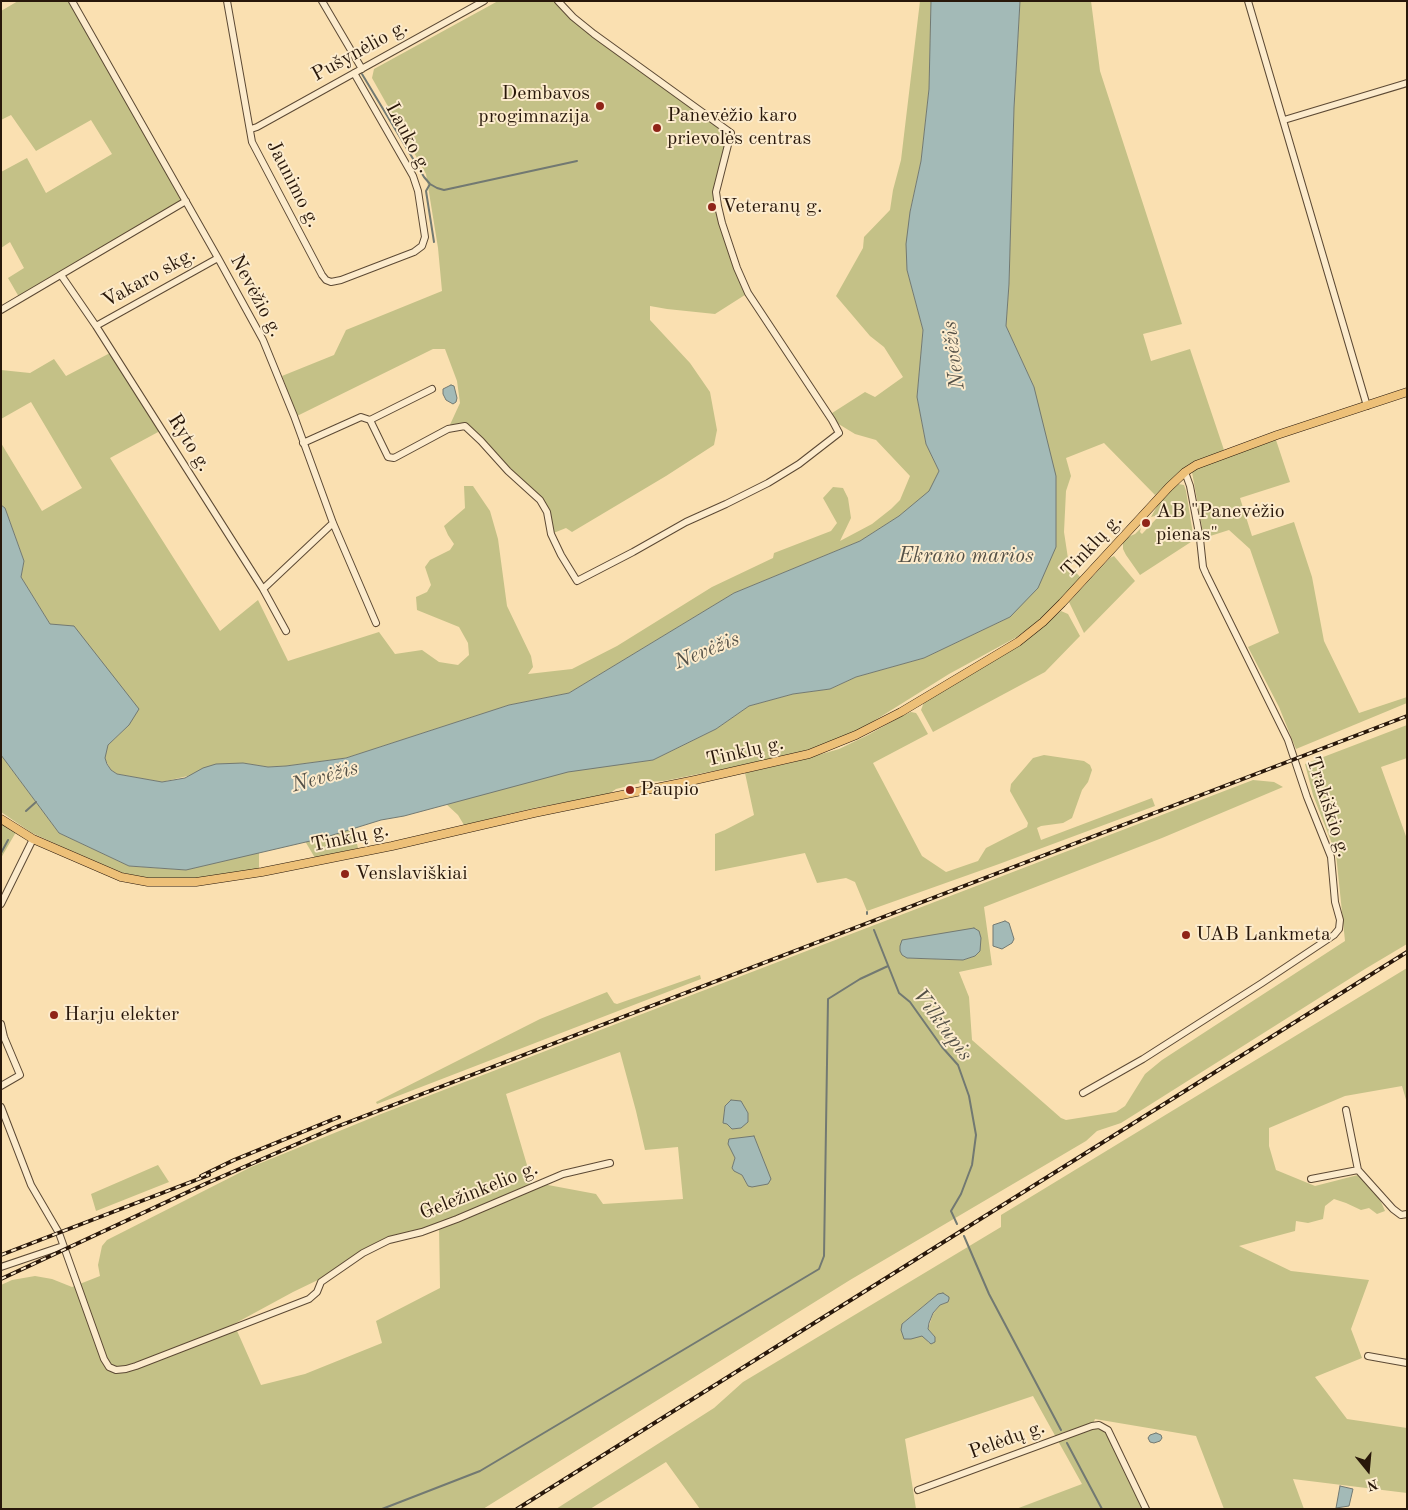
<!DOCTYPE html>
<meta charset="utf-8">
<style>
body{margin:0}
#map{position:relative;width:1408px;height:1510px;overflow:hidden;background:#fae0b1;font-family:"Old Standard TT",serif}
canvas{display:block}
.frame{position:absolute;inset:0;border:2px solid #28170a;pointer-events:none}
.north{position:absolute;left:1343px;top:1445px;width:50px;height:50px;-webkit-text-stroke:4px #fcebcc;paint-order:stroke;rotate:163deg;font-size:14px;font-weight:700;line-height:20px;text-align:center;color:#28170a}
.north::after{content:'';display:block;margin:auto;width:18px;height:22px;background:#28170a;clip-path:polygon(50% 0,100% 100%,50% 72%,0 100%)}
</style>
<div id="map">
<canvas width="1408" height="1510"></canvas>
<div class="frame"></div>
<div class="north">N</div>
</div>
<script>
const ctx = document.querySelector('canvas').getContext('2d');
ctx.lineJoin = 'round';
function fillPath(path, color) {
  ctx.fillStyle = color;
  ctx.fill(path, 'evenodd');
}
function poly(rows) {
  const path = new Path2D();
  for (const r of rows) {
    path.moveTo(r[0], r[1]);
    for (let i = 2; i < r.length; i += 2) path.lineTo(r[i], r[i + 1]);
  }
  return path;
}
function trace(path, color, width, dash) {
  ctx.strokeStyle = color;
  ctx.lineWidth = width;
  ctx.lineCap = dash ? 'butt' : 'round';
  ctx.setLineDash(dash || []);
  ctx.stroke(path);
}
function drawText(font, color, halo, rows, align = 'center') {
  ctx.font = font + ' "Old Standard TT",serif';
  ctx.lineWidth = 4;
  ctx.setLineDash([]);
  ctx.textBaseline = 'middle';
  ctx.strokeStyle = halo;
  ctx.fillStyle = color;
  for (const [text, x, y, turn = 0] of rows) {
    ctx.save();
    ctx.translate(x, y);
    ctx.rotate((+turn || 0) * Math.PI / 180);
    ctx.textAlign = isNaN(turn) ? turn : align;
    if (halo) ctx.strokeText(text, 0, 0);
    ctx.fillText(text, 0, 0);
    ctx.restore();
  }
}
const green = poly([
 [18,1,72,1,171,178,181,201,19,297,8,278,24,268,10,242,1,248,1,172,27,158,46,193,112,154,91,120,36,151,11,115,1,120,1,11],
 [498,1,558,1,573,17,731,133,716,191,718,206,748,293,715,314,667,309,650,306,650,320,690,363,710,392,717,430,714,445,666,476,572,532,566,528,551,534,549,520,540,500,465,427,448,429,460,403,457,381,445,349,433,349,297,416,282,376,334,355,346,330,442,291,438,248,426,174,372,78,374,69],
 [920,1,931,1,929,89,921,161,910,211,907,270,923,330,917,397,926,444,939,471,930,491,899,516,860,541,734,593,569,693,509,705,346,758,286,766,268,767,243,763,162,782,117,774,111,770,105,759,105,752,108,745,129,725,50,624,21,577,24,561,5,508,1,505,1,443,42,511,82,488,31,402,1,419,1,370,30,373,54,359,66,376,110,353,160,431,110,458,220,631,258,600,288,661,379,632,395,654,422,650,439,662,458,665,469,655,468,643,459,627,417,610,416,597,427,592,431,585,425,567,430,560,450,550,454,544,448,535,444,526,465,508,464,486,473,486,490,511,498,539,507,606,531,656,533,667,528,674,572,669,617,646,712,587,773,558,774,553,831,531,837,523,823,498,833,487,843,488,848,498,851,518,840,541,872,524,891,509,900,500,910,476,876,440,855,434,832,420,829,415,865,392,875,397,903,377,884,347,870,336,836,296,863,248,864,237,890,210,893,190,901,160],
 [1020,1,1091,1,1100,71,1182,324,1143,334,1151,361,1190,349,1224,450,1188,465,1155,495,1104,443,1066,458,1071,476,1066,491,1064,532,1069,565,1081,578,1049,613,1035,624,1015,638,949,674,861,729,808,750,777,758,664,781,644,782,616,789,609,794,534,808,464,825,458,815,445,803,568,771,653,760,716,729,749,706,793,694,830,689,856,677,924,658,1010,617,1034,387,1006,326,1009,284,1014,108],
 [1276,440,1290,482,1240,498,1252,536,1294,522,1312,577,1324,641,1359,713,1407,697,1407,703,1296,749,1279,707,1248,647,1279,633,1250,549,1229,530,1204,538,1192,472,1206,464],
 [1178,484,1184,485,1186,491,1194,540,1140,575,1126,555,1123,549,1123,543,1128,537,1135,534,1141,528,1140,532,1142,534,1157,518,1155,516,1151,517,1160,501],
 [1114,556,1135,581,1084,633,1069,602,1110,558],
 [1061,611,1068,614,1080,636,1045,672,933,732,921,710,924,702,1027,640],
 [911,712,916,713,918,716,928,734,873,763,922,856,946,872,978,861,986,848,1027,827,1028,823,1010,791,1011,784,1033,758,1044,755,1084,761,1090,765,1092,770,1088,782,1082,790,1072,818,1063,823,1041,826,1037,828,1041,840,1152,798,1155,806,999,864,867,911,855,882,846,878,817,883,805,853,715,871,715,834,725,830,754,815,745,773,794,762,839,749,868,735,902,716],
 [1407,725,1407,758,1381,767,1407,839,1407,944,1365,969,1121,1123,1097,1131,1086,1141,850,1280,483,1509,1,1509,1,1285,12,1280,35,1276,52,1279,72,1287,100,1276,98,1265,102,1246,107,1240,251,1167,381,1114,1253,780,1274,782,1283,787,1162,838,984,907,992,965,959,972,969,997,972,1040,1061,1118,1066,1120,1116,1112,1125,1106,1145,1074,1162,1060,1345,941,1336,854,1313,795,1305,764],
 [905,941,975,956,963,960,907,958],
 [620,1052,636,1111,645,1150,678,1147,683,1199,603,1204,596,1194,532,1182,506,1094],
 [742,1103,748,1113,741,1128,732,1129,727,1124,724,1116,725,1106],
 [754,1137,770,1179,748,1186,742,1175,732,1168,735,1158,734,1153],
 [439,1226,440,1288,376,1321,382,1343,305,1374,261,1385,234,1324,293,1292,322,1278,389,1240],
 [1,755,59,833,129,866,186,870,259,852,259,869,197,878,149,878,123,873,63,847,32,833,1,812],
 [1,822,16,832,1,858],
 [353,828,358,848,315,858,305,841,323,838],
 [1407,968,1407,1103,1402,1086,1345,1096,1269,1128,1269,1146,1276,1170,1315,1186,1358,1175,1378,1195,1385,1211,1377,1214,1369,1208,1361,1210,1346,1203,1334,1199,1325,1206,1323,1219,1308,1223,1296,1221,1295,1231,1239,1246,1291,1271,1369,1280,1351,1329,1362,1358,1315,1377,1347,1419,1407,1428,1407,1493,1293,1479,1304,1509,1224,1509,1196,1436,1095,1419,1092,1426,1104,1427,1146,1509,1016,1509,1082,1484,1033,1396,905,1439,916,1509,700,1509,666,1462,590,1509,556,1509,714,1408,743,1382,1001,1227,1001,1215],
 [938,1294,949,1300,948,1302,940,1305,933,1314,928,1329,935,1337,929,1343,925,1337,902,1324],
 [700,975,701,979,377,1104,376,1102,540,1019,607,992,614,1003,617,1004],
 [158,1165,169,1182,96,1211,91,1194]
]);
const water = poly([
 [931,1,1020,1,1014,108,1009,284,1006,326,1034,387,1056,476,1056,547,1038,588,1010,617,924,658,856,677,830,689,793,694,749,706,716,729,653,760,568,772,404,816,381,820,323,838,186,870,129,866,59,833,1,755,1,505,5,508,24,561,21,577,50,624,74,626,139,709,129,725,108,745,105,758,107,764,111,770,117,774,162,782,185,778,203,768,216,764,243,763,268,767,286,766,346,758,509,705,569,693,734,593,860,541,899,516,929,491,939,471,926,444,917,397,923,330,907,270,906,244,910,212,921,161,929,89,931,1],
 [451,385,454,386,457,398,456,402,453,404,446,400,443,394,443,389,451,385],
 [1005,921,1009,923,1014,939,1012,943,1002,949,993,946,993,925,1005,921],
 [974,928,979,931,981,938,980,951,975,956,963,960,907,958,902,955,900,951,900,946,902,940,974,928],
 [731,1100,741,1101,748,1113,748,1122,741,1128,732,1129,727,1124,723,1123,725,1106,731,1100],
 [754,1136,771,1179,768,1184,752,1187,748,1186,742,1175,734,1171,732,1168,735,1158,728,1144,729,1139,754,1136],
 [943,1293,949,1297,949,1299,948,1302,940,1305,933,1313,929,1323,928,1329,935,1337,935,1342,931,1344,922,1336,911,1339,904,1339,901,1330,902,1324,938,1294,943,1293],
 [1156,1433,1161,1435,1162,1438,1160,1441,1154,1443,1150,1442,1148,1438,1150,1435,1156,1433],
 [1340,1486,1353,1489,1349,1506,1336,1508,1340,1486]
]);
const stream = poly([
 [362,74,424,177,430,184,437,188,444,190,577,161],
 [430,184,426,191,434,242],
 [26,811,36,802],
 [1,853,8,840],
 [867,912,867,914],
 [874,930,899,993,910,1002,942,1047,958,1065,969,1096,976,1135,972,1165,961,1194,951,1211,957,1224],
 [964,1236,989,1294,1061,1430],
 [1067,1443,1102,1509],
 [382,1509,480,1471,819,1269,824,1256,828,999,860,979,888,966]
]);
const minor = poly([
 [72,1,218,258,263,340,294,416,333,523,376,623],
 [227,1,252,142,322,275,326,280,331,282,341,280,414,252,422,246,425,237,418,191,413,176,354,73],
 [322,1,362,69],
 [1248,1,1367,406],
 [1284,120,1407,83],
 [251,129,257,127,484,1],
 [61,275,96,326,263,589,286,631],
 [1,310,186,201],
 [96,326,218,258],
 [370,420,432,389],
 [303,443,361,417,370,420,388,457,394,458,448,429,465,426,481,441,508,471,540,500,547,512,551,534,561,555,577,581,633,552,686,522,726,504,768,483,799,464,839,433,832,420,748,293,737,268,722,223,718,206,716,192,731,133,594,34,573,17,558,1],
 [263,589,333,523],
 [1,904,33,839],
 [1,1024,4,1037,20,1075,1,1086],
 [1083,1093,1143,1059,1262,983,1334,935,1339,929,1340,920,1335,902,1331,857,1307,797,1288,740,1206,574,1203,567,1200,539,1190,486,1185,472],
 [1,1107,31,1185,59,1233,104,1359,109,1367,116,1370,126,1369,136,1366,309,1299,317,1292,321,1282,363,1253,389,1240,422,1232,457,1219,563,1174,610,1163],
 [1346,1110,1358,1170],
 [1311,1179,1358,1170,1393,1209,1401,1215,1407,1214],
 [1,1267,63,1246],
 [1368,1356,1407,1363],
 [918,1490,1092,1426,1099,1425,1108,1430,1146,1509]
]);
const major = poly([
 [1,819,33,839,121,877,148,882,196,882,262,872,392,846,534,813,695,780,809,754,856,735,901,712,1018,642,1043,622,1062,603,1169,487,1185,472,1196,465,1277,435,1407,392]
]);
const rail = poly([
 [201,1176,234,1160,339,1117],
 [1,1255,209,1175],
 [1,1279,205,1184,336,1127,1407,716],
 [517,1509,1407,952]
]);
const markers = [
 [600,106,5,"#8f2418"],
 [657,128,5,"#8f2418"],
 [712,207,5,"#8f2418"],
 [1146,523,5,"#8f2418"],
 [630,790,5,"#8f2418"],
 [345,874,5,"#8f2418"],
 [1186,935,5,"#8f2418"],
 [54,1015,5,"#8f2418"]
];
const streetNames = [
 ["Pušynėlio g.",360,51,-29],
 ["Lauko g.",408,138,62],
 ["Jaunimo g.",293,184,63],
 ["Vakaro skg.",149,278,-29],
 ["Nevėžio g.",256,296,62],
 ["Ryto g.",189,443,58],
 ["Tinklų g.",1092,546,-47],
 ["Tinklų g.",745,752,-13],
 ["Trakiškio g.",1328,807,72],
 ["Tinklų g.",350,838,-12],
 ["Geležinkelio g.",479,1191,-22],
 ["Pelėdų g.",1007,1440,-20]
];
const poiNames = [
 ["Dembavos",590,94,"right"],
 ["progimnazija",590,117,"right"],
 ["Panevėžio karo",667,116],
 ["prievolės centras",667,139],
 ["Veteranų g.",722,207],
 ["AB \"Panevėžio",1156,512],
 ["pienas\"",1156,535],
 ["Paupio",640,790],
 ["Venslaviškiai",355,874],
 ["UAB Lankmeta",1196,935],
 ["Harju elekter",64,1015]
];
const waterNames = [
 ["Nevėžis",954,355,-97],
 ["Ekrano marios",966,556],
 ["Nevėžis",707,651,-22],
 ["Nevėžis",325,777,-16],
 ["Vilktupis",942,1025,53]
];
fillPath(green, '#c4c187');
fillPath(water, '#a3bab7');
trace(water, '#727972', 1);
trace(stream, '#727972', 2);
trace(minor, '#5c4934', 8);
trace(major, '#28170a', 9);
trace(minor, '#fcebcc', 6);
trace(major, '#edc078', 8);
trace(rail, '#28170a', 4);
trace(rail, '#fcebcc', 2, [5.5]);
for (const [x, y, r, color] of markers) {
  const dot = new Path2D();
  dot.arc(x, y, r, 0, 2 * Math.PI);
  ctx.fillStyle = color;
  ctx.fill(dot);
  trace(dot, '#fcebcc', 2);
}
drawText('20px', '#28170a', '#fcebcc', streetNames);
drawText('20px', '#28170a', '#fcebcc', poiNames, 'left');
drawText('italic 21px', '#535047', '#fcebcc', waterNames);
</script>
